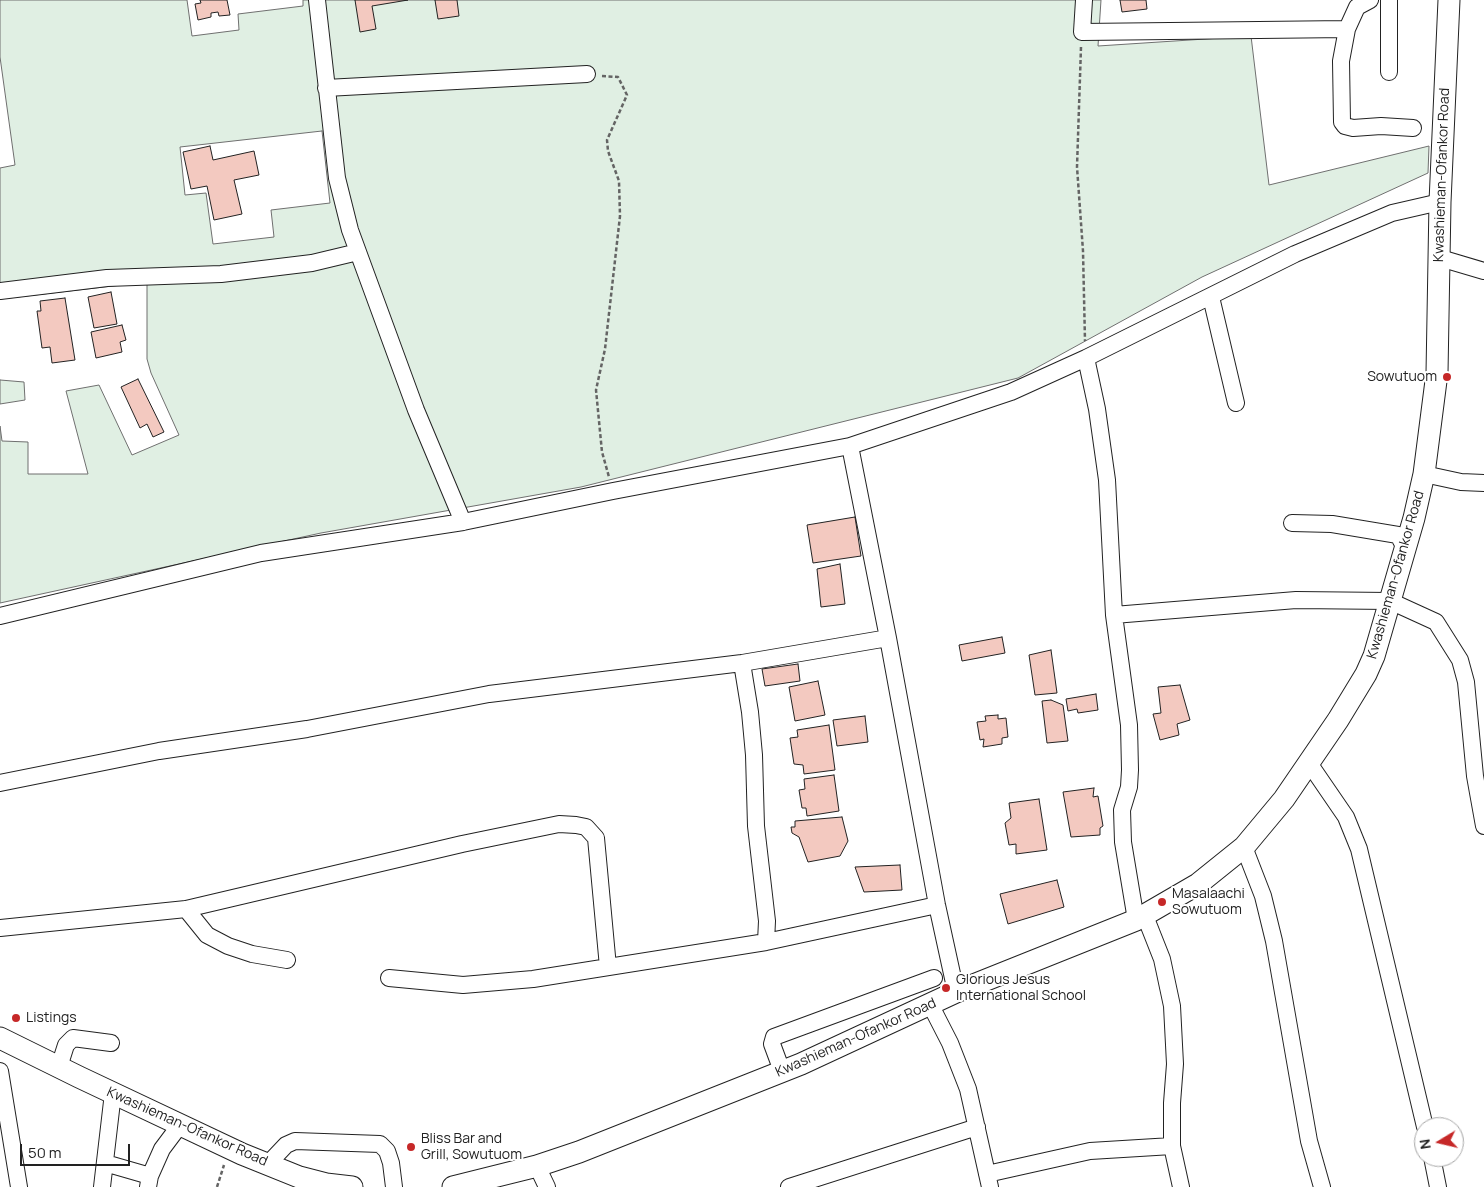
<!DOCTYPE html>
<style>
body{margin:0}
#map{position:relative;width:1484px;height:1187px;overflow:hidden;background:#fff;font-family:Manrope,sans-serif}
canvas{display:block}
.north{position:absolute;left:1414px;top:1117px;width:50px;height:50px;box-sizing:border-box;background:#fff;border:1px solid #a7a7a7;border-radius:50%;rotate:261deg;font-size:14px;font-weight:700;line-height:20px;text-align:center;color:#222}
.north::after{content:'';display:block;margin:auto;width:18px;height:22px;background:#c62828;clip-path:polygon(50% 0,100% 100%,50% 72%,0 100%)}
.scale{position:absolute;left:20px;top:1144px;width:110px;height:22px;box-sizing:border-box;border:2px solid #222;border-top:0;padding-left:6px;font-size:15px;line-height:18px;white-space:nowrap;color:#222;-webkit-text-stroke:4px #fff;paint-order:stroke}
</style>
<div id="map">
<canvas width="1484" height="1187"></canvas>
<div class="north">N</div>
<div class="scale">50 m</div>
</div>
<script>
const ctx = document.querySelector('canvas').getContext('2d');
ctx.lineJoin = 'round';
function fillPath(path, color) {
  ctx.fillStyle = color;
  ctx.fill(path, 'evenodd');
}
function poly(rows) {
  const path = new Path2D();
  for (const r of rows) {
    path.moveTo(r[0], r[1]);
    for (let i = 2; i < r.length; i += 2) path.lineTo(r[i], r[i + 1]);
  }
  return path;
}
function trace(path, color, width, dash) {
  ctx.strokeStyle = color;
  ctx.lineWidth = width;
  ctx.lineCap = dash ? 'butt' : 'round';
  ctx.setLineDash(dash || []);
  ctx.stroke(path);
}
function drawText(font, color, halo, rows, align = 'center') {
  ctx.font = font + ' Manrope,sans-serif';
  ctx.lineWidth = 4;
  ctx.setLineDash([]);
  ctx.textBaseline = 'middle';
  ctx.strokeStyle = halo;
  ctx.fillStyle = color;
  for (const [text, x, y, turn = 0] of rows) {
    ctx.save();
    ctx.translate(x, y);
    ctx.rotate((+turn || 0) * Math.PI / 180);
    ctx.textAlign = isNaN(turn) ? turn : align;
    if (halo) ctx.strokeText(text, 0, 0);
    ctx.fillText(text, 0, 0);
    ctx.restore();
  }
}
const green = poly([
 [0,0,187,0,192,36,239,30,238,14,303,6,303,0,1101,0,1098,46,1251,36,1269,185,1429,146,1428,173,1202,277,1018,378,581,487,321,533,0,603,0,426,2,441,28,442,28,474,88,474,66,391,99,385,132,455,179,435,151,373,147,359,147,282,0,299,0,168,15,165,0,57,0,0],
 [322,131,330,203,271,210,274,237,213,244,206,193,185,195,180,147,322,131],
 [0,380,24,382,25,400,0,404,0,380]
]);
const building = poly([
 [200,0,227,0,230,15,219,16,218,12,211,13,211,17,198,20,195,4,201,3,200,0],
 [355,0,408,0,372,6,376,29,360,32,355,0],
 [435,0,457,0,459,16,438,19,435,0],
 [1120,0,1146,0,1147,9,1122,12,1120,0],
 [210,146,213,160,254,151,259,175,234,180,242,214,214,220,207,186,191,189,183,152,210,146],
 [111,292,117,324,94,328,88,297,111,292],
 [65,298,75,360,52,363,50,347,42,348,37,311,41,311,40,301,65,298],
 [122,325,126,340,120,342,122,352,96,358,91,332,122,325],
 [138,379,164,432,153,437,147,424,140,428,121,387,138,379],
 [855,517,861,556,813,563,807,525,855,517],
 [840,564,845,604,821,607,817,569,840,564],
 [1002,637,1005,653,962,661,959,645,1002,637],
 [1051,650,1057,693,1035,695,1029,655,1051,650],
 [798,664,800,681,765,686,762,669,798,664],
 [818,681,825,715,795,721,789,687,818,681],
 [1180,685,1190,720,1177,724,1179,735,1160,740,1153,714,1161,713,1158,687,1180,685],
 [1096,694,1098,710,1078,713,1077,709,1068,711,1066,699,1096,694],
 [1051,700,1063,705,1068,741,1047,743,1042,701,1051,700],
 [998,715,998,719,1006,718,1008,737,1002,738,1002,744,983,747,984,739,980,740,977,722,986,721,985,716,998,715],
 [865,716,868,742,837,746,833,720,865,716],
 [829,725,835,770,804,774,803,765,794,764,790,738,798,737,797,730,829,725],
 [834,775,839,811,807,816,806,808,802,808,799,790,805,789,804,779,834,775],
 [1094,788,1093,797,1098,796,1103,826,1100,828,1100,835,1071,837,1063,792,1094,788],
 [1039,799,1047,850,1016,854,1016,844,1009,845,1005,823,1011,818,1009,803,1039,799],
 [842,817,848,841,840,856,808,862,799,837,792,833,791,827,795,827,795,821,842,817],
 [900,865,902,890,864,892,855,867,900,865],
 [1057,880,1064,907,1008,924,1000,894,1057,880]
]);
const path = poly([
 [1081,47,1077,167,1083,251,1085,341],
 [602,76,618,77,627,95,607,140,608,151,619,181,620,216,605,349,596,390,602,452,609,477],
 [217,1187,224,1165]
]);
const minor = poly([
 [317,0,337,178,350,230,416,410,463,522],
 [1084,0,1082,32,1347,29],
 [1370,0,1357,7,1347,29,1341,61,1342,122,1345,126,1353,128,1381,126,1413,128],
 [1389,72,1389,0],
 [326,88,587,74],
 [1440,258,1484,271],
 [0,291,107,278,221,274,312,263,358,252],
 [1211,297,1236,403],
 [1086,358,1097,409,1107,480,1114,615,1129,725,1130,770,1129,787,1122,810,1123,842,1136,920],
 [850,446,888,638,937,905,956,992],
 [1424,474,1461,482,1484,483],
 [1292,523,1332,524,1398,535,1405,548],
 [1114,615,1296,600,1390,601,1436,622,1460,660,1466,682,1475,776,1484,826],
 [0,616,261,553,463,522,613,491,850,446,1011,392,1086,358,1295,254,1392,213,1440,202],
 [742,663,750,712,754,755,756,826,767,921,766,942],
 [1309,763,1346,817,1359,849,1425,1127],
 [0,783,159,751,307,729,489,694,742,663,888,638],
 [1244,847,1263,896,1274,941,1309,1141,1322,1187],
 [186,909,207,935,228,946,252,954,287,960],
 [1145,916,1162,959,1172,1006,1175,1064,1172,1103,1172,1146,1181,1187],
 [0,928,186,909,462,844,559,824,576,825,586,827,596,838,608,967],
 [389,978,463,985,533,979,766,942,937,905],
 [930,1004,950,1043,968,1089,990,1187],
 [59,1067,66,1045,73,1038,111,1043],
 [0,1071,19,1187],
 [782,1071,772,1044,774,1037,934,978],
 [1432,1157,1438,1187],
 [105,1163,150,1176],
 [268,1164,286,1145,295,1141,380,1144,387,1151,391,1163,394,1187],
 [537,1166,547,1187],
 [987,1174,1090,1151,1172,1146],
 [102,1187,113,1093],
 [148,1187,150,1176,162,1149,180,1125],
 [789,1187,977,1127]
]);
const major = poly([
 [0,1038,79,1077,242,1154,299,1177,326,1184,352,1187],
 [453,1187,537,1166,579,1152,801,1064,956,992,1136,920,1198,884,1244,847,1284,799,1338,720,1366,674,1374,656,1414,518,1424,474,1437,373,1440,202,1449,0]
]);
const markers = [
 [1447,377,5,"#c62828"],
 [1162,902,5,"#c62828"],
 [946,988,5,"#c62828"],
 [16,1018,5,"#c62828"],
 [411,1147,5,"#c62828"]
];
const streetNames = [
 ["Kwashieman-Ofankor Road",1442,175,-88],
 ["Kwashieman-Ofankor Road",1396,575,-74],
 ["Kwashieman-Ofankor Road",856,1038,-24],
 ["Kwashieman-Ofankor Road",187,1127,24]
];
const poiNames = [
 ["Sowutuom",1437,377,"right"],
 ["Masalaachi",1172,894],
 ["Sowutuom",1172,910],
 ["Glorious Jesus",956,980],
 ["International School",956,996],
 ["Listings",26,1018],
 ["Bliss Bar and",421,1139],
 ["Grill, Sowutuom",421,1155]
];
fillPath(green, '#e0efe3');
trace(green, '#6f6f6f', 1);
fillPath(building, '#f3c9c0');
trace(building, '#222', 1);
trace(minor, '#222', 18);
trace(major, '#222', 23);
trace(path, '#646464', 2.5, [4, 2.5]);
trace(minor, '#fff', 16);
trace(major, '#fff', 21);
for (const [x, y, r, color] of markers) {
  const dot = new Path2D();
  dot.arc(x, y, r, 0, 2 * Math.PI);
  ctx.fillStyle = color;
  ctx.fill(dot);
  trace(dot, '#fff', 2);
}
drawText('14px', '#222', '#fff', streetNames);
drawText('14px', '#222', '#fff', poiNames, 'left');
</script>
